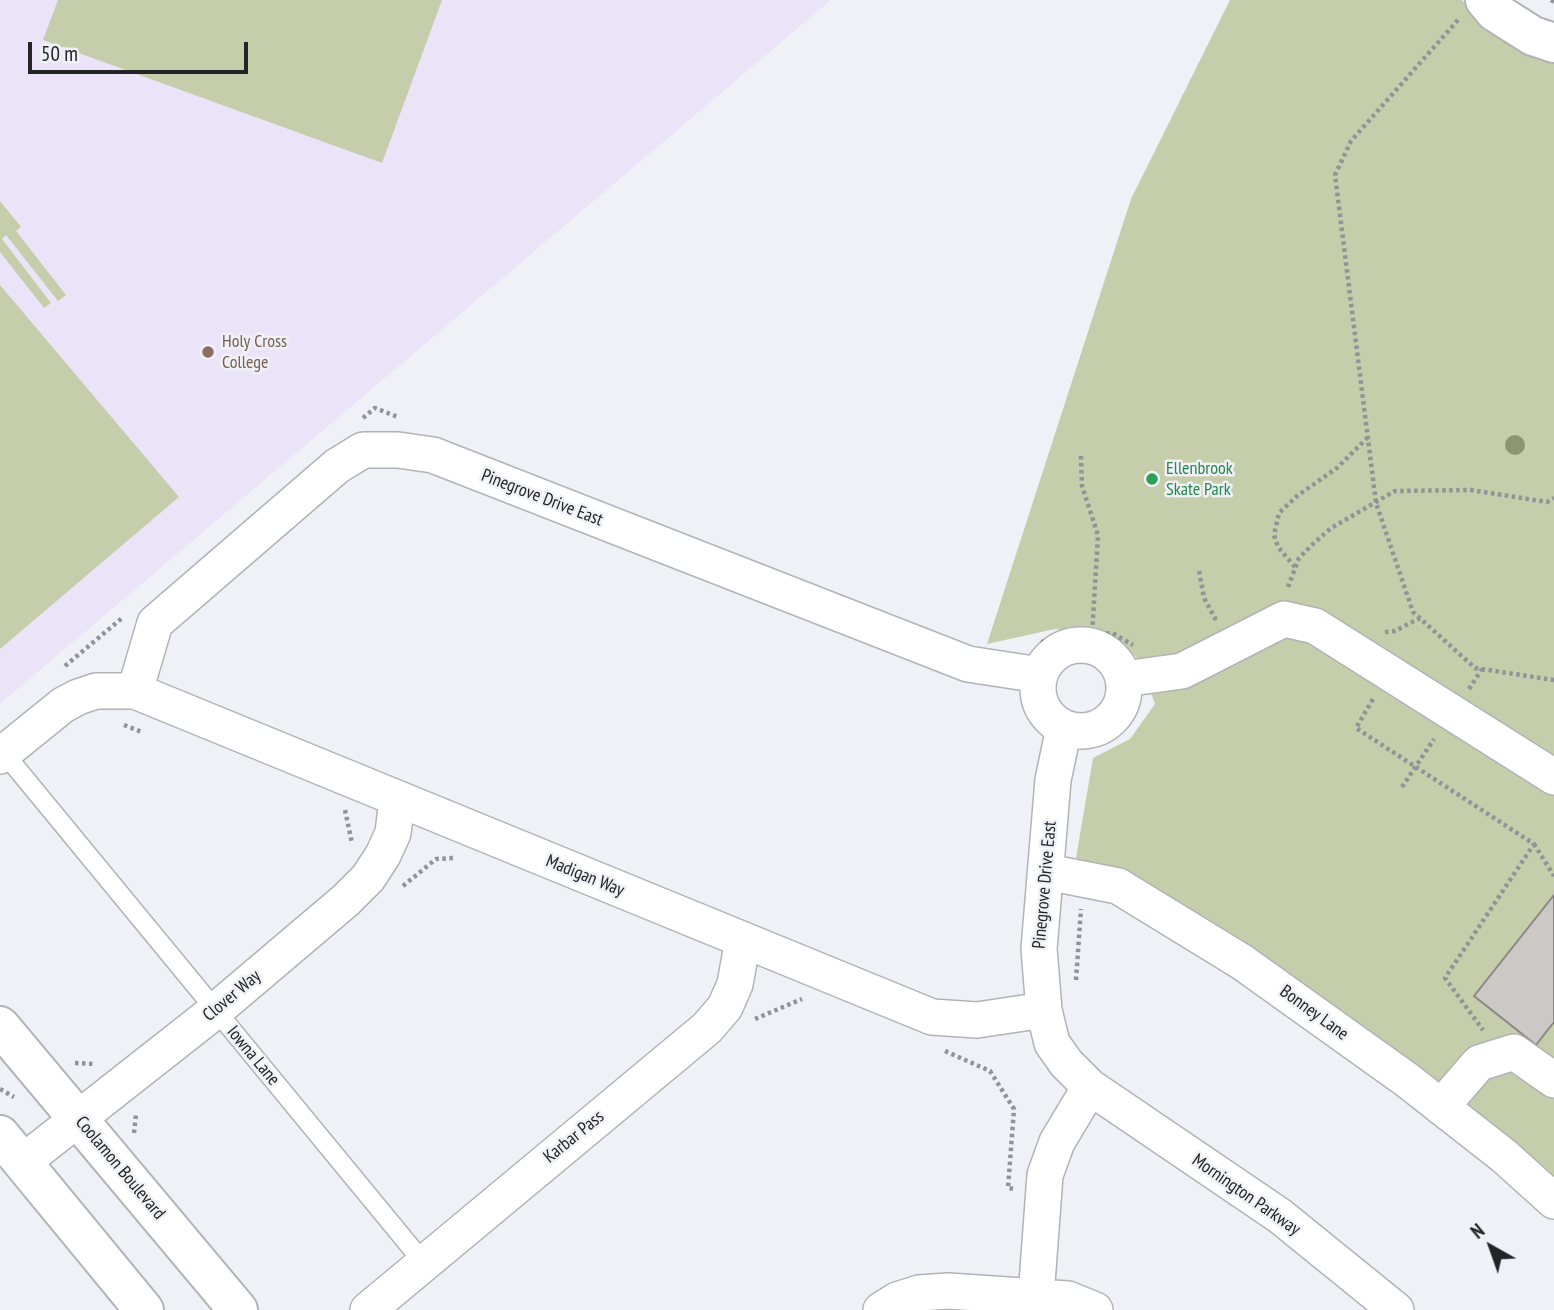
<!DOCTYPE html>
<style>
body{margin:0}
#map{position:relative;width:1554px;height:1310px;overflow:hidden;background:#f0f1f6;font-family:"PT Sans Narrow",sans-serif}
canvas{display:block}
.north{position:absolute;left:1456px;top:1212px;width:70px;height:70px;-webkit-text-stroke:5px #f0f1f6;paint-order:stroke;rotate:320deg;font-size:19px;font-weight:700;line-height:28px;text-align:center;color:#242426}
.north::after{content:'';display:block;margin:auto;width:24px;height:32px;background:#242426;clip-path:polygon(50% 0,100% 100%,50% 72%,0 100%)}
.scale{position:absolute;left:28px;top:42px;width:220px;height:32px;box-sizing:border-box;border:4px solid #242426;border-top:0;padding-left:9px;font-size:21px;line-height:24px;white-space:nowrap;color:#242426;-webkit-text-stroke:5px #f0f1f6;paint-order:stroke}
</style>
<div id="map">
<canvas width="1554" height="1310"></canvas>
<div class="north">N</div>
<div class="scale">50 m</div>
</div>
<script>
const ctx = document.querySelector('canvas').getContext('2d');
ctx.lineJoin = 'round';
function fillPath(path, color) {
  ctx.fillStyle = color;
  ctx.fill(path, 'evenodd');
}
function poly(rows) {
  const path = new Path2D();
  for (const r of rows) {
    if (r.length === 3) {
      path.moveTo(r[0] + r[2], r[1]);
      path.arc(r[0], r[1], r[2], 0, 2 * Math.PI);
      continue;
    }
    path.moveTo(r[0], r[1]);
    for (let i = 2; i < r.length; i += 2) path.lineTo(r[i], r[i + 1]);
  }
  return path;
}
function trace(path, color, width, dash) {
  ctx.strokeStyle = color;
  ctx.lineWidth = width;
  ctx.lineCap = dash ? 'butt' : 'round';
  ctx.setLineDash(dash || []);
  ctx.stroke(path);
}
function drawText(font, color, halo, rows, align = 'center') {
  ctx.font = font + ' "PT Sans Narrow",sans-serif';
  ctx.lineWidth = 5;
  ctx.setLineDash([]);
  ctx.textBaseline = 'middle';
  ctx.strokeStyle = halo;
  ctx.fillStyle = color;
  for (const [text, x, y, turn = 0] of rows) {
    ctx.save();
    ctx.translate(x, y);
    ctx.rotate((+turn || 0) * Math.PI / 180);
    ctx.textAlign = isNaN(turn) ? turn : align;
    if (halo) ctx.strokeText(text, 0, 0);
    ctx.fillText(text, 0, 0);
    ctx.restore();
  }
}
const education = poly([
 [0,0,831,0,0,704]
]);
const green = poly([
 [58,0,442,0,382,163,43,40],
 [1230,0,1462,0,1481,20,1554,58,1554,1188,1132,874,1076,858,1093,758,1130,739,1155,704,1140,661,1114,636,1055,629,987,644,1131,199],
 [0,201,21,227,16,231,66,295,58,301,6,235,2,239,51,303,44,308,0,252],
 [0,285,179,497,0,649]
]);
const building = poly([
 [1554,895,1554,1022,1536,1045,1474,996,1554,895]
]);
const path = poly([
 [1551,0,1554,2],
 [1458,20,1351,141,1335,175,1376,503,1413,612,1475,668,1554,680],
 [363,418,375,408,398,417],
 [1081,456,1082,486,1098,535,1092,635,1112,633,1133,645],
 [1295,567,1278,547,1274,535,1279,513,1297,496,1337,468,1367,438],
 [1199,571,1204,598,1216,620],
 [1288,587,1299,558,1313,544,1331,528,1395,491,1471,490,1547,502,1554,498],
 [1385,632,1395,631,1420,618],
 [1041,642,1092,635],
 [65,666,122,618],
 [1469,689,1482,669],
 [1373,699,1356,728,1534,844,1445,978,1483,1030],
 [124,725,142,732],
 [1402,787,1434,739],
 [345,810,352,843],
 [1534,844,1554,876],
 [403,886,436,859,454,858],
 [1076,980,1081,909],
 [755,1019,802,999],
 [945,1051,990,1071,1014,1109,1008,1188,1014,1189],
 [75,1063,95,1064],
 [0,1089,14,1097],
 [134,1133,136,1114]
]);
const service = poly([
 [4,753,423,1262]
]);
const minor = poly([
 [1081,688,43],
 [1124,679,1182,671,1284,619,1315,626,1554,777],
 [135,691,155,623,337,466,363,450,398,450,433,455,968,664,1040,675],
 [1064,728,1053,780,1039,949,1044,1010,1052,1043,1066,1063,1090,1087,1280,1216,1396,1310],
 [0,756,63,705,78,697,96,691,135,691,932,1017,977,1020,1044,1010],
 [1047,872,1118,886,1242,962,1407,1080,1504,1156,1554,1201],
 [1441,1107,1479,1063,1514,1052,1554,1080],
 [23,1162,215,1011,346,900,368,878,383,855,393,833,397,799],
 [368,1310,707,1028,725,1007,735,984,743,940],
 [881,1310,897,1300,919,1293,948,1291,1068,1299,1095,1310],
 [1035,1310,1045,1175,1057,1142,1090,1087]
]);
const tertiary = poly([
 [1485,0,1495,12,1533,36,1554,43],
 [0,1026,238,1310],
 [0,1135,144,1310]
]);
const trees = [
 [1515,445]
];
const markers = [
 [208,352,7,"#8d6e63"],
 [1152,479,7,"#2e9e5b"]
];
const educationNames = [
 ["Holy Cross",222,342],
 ["College",222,363]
];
const leisureNames = [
 ["Ellenbrook",1166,469],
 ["Skate Park",1166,490]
];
const streetNames = [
 ["Pinegrove Drive East",542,498,21],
 ["Madigan Way",585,876,22],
 ["Pinegrove Drive East",1045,885,-85],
 ["Clover Way",232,996,-40],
 ["Bonney Lane",1314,1013,36],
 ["Iowna Lane",253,1056,50],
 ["Karbar Pass",574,1137,-39],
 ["Coolamon Boulevard",120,1168,50],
 ["Mornington Parkway",1246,1195,35]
];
fillPath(education, '#ebe4f9');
fillPath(green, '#c5cdab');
fillPath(building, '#ccc8c5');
trace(building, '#8a8683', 2);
trace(service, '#b2b3b7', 21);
trace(minor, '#b2b3b7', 38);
trace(tertiary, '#b2b3b7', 42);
trace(path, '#939397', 4.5, [3.5, 3.5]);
trace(service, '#fff', 18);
trace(minor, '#fff', 35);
trace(tertiary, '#fff', 38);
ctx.fillStyle = '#8f9474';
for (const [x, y] of trees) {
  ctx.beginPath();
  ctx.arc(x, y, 10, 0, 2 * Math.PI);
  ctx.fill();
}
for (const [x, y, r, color] of markers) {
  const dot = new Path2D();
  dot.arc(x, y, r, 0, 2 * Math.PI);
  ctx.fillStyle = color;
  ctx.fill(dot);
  trace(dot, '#f0f1f6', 2.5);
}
drawText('18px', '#785e54', '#f0f1f6', educationNames, 'left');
drawText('18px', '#27864d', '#f0f1f6', leisureNames, 'left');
drawText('18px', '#242426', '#f0f1f6', streetNames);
</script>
